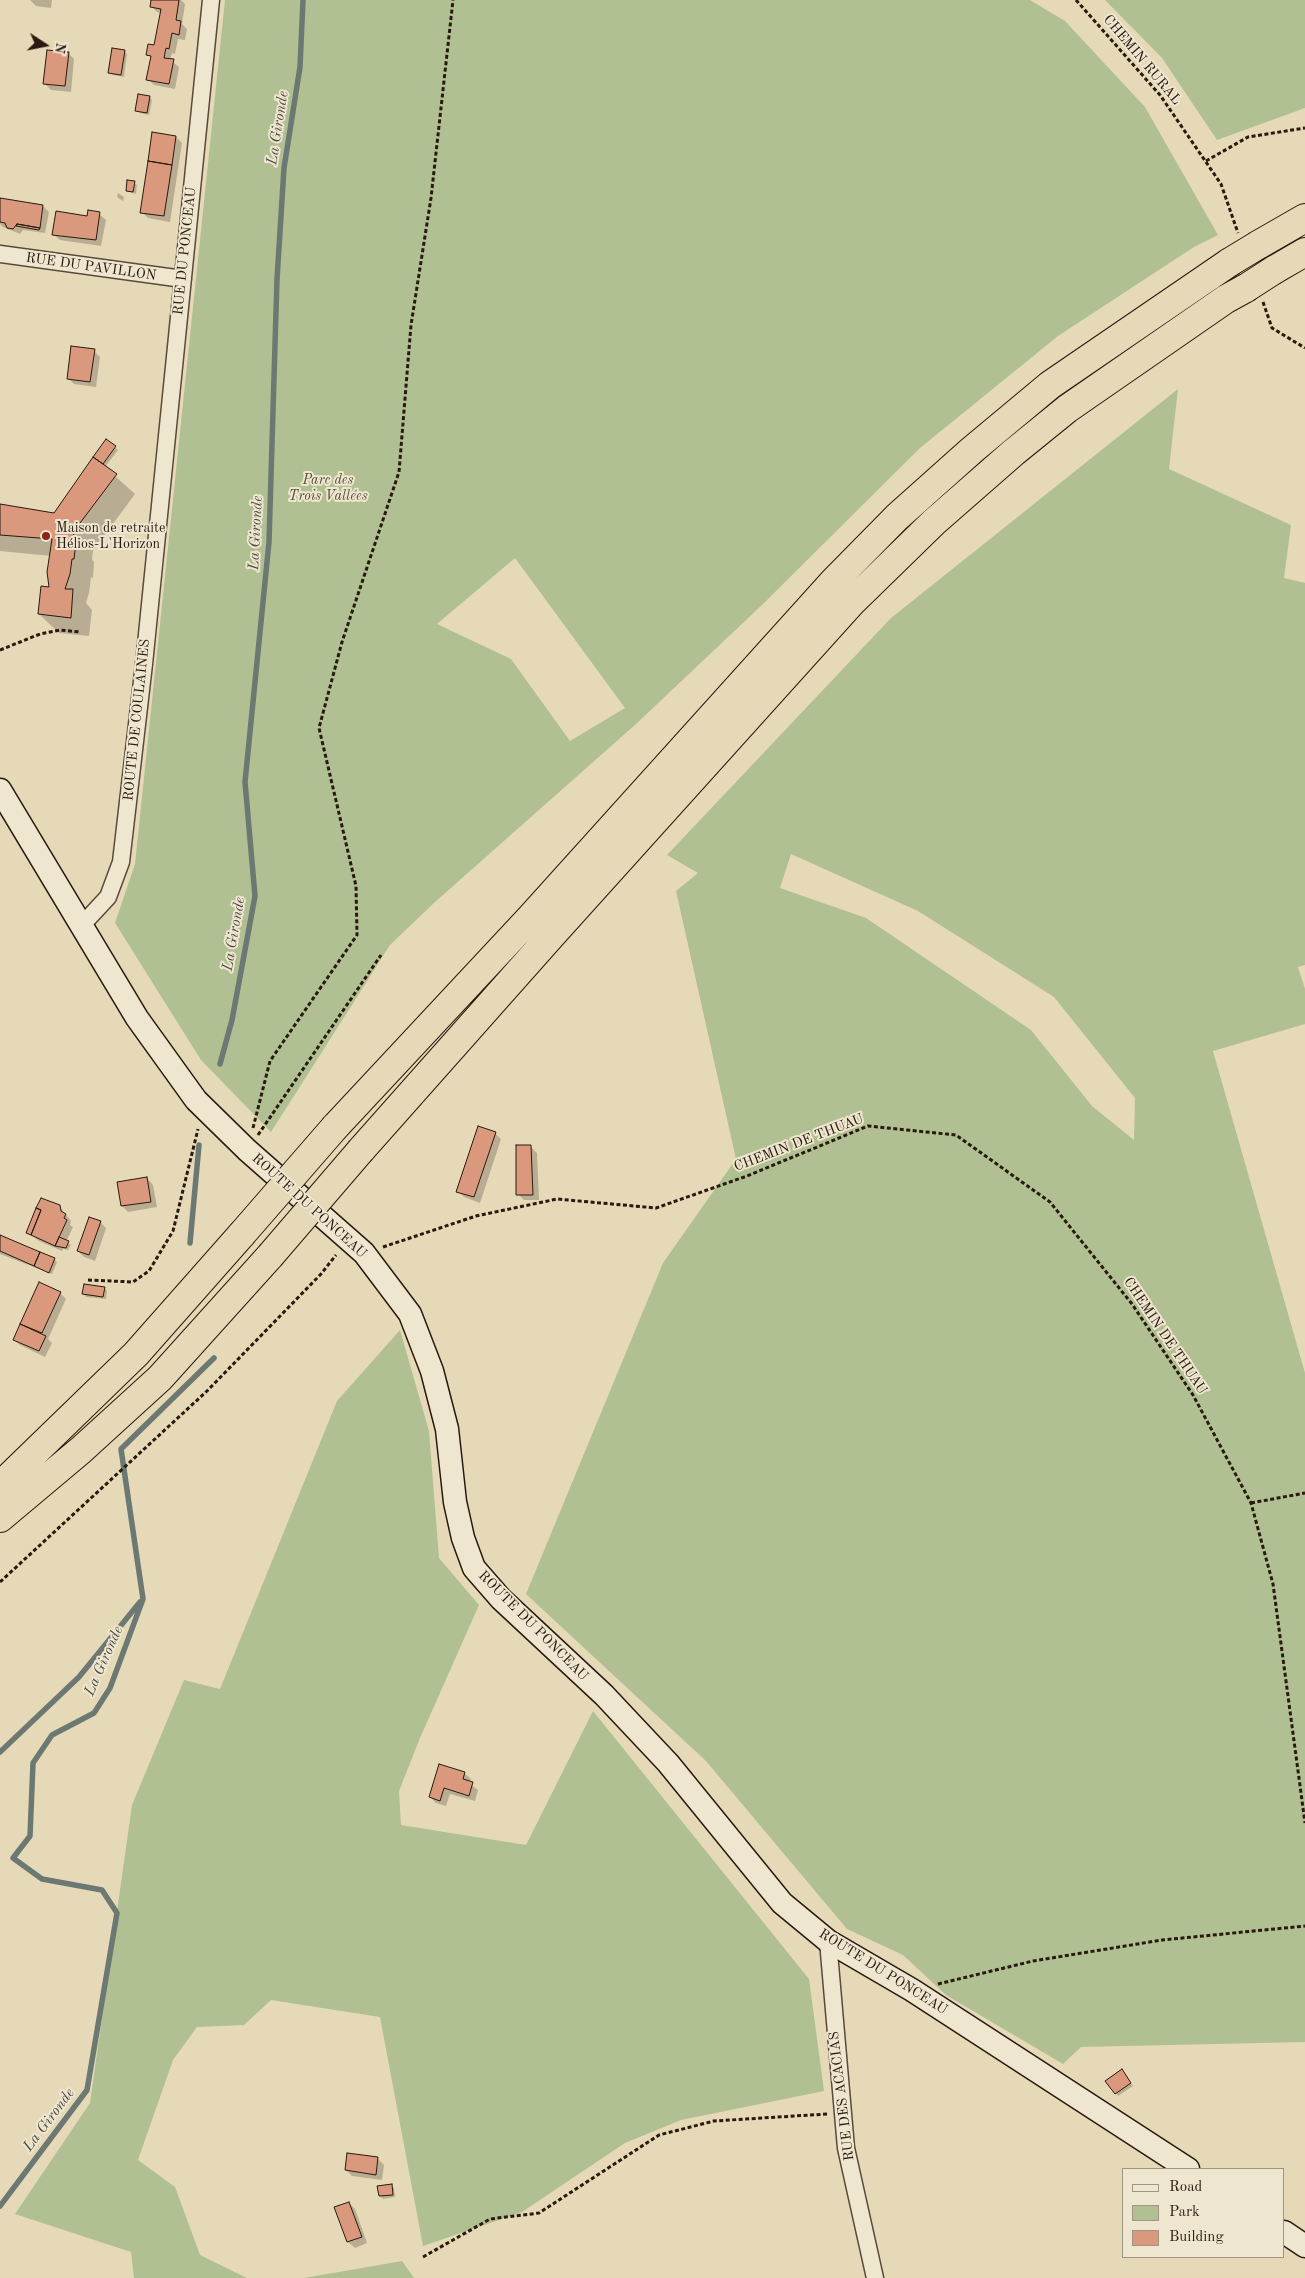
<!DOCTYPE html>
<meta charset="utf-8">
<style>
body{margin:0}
#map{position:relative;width:1305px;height:2278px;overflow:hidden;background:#e6d9b7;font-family:"Old Standard TT",serif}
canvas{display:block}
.legend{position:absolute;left:1122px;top:2168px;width:162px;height:90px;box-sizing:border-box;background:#efe6d0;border:1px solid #a09482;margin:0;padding:6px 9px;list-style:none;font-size:15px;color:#29190e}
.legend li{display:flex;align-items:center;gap:10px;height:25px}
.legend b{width:25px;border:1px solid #a09482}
.north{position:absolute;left:20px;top:20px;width:50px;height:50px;-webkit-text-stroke:4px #efe6d0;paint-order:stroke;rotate:101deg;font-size:14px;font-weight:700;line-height:20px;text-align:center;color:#29190e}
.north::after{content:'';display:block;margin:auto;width:18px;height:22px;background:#29190e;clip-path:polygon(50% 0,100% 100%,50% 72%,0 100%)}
</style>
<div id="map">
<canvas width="1305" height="2278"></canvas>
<ul class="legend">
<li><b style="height:6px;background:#efe6d0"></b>Road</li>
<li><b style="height:14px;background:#b0c092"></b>Park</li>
<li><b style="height:14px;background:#da987c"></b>Building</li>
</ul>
<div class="north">N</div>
</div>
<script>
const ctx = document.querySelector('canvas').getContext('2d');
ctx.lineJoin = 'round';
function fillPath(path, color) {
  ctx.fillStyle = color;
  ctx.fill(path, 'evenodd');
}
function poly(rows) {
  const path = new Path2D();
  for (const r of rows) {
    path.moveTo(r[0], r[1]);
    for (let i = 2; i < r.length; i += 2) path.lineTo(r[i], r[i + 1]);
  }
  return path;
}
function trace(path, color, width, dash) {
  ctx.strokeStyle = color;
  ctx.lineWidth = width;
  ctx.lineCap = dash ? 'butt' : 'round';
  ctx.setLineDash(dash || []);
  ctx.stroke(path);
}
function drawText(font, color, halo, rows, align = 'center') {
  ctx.font = font + ' "Old Standard TT",serif';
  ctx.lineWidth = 4;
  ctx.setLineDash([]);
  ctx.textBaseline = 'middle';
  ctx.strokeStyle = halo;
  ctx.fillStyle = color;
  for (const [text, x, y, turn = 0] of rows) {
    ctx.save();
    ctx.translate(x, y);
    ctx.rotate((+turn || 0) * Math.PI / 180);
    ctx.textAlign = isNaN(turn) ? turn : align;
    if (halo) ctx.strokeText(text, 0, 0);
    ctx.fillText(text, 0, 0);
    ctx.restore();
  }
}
const green = poly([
 [225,0,1030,0,1065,21,1145,107,1218,235,1194,247,1058,336,920,448,763,604,636,724,435,902,390,945,271,1132,201,1060,115,923,135,864],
 [515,558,625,708,570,741,511,659,437,624],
 [1105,0,1305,0,1305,108,1217,140,1162,58],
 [1178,389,1169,469,1291,525,1284,578,1305,583,1305,965,1298,967,1305,989,1305,1024,1213,1051,1305,1373,1305,2042,1081,2047,1063,2064,946,1995,903,1955,847,1929,706,1761,526,1594,663,1263,736,1159,676,891,698,873,667,855,891,618],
 [791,854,918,911,1054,997,1135,1098,1134,1140,1092,1106,1031,1030,866,918,780,888],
 [400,1330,429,1431,439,1558,479,1605,420,1738,399,1791,401,1825,526,1845,593,1711,809,1979,824,2091,681,2120,625,2143,522,2212,423,2246,380,2017,271,2000,244,2025,197,2027,173,2060,138,2160,175,2187,200,2255,247,2278,134,2278,131,2252,15,2214,90,2103,132,1805,184,1680,220,1689,337,1401],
 [402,2261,414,2278,304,2278]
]);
const shadow = poly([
 [30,0,52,0,51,8,36,6],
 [152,0,181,0,185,4,182,24,187,29,185,40,178,39,175,54,172,53,170,60,179,67,175,89,154,85,148,79,152,58,148,54,155,46,161,13,157,12,151,6],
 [124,51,127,54,124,77,113,75,110,73],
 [68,53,74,59,71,92,51,90,44,83],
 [149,97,152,100,149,115,140,113,137,110],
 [176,137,182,143,170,222,148,218,142,212],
 [134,183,137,185,136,194,127,191],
 [118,193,124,197,123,201,117,197],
 [0,200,43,206,49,212,45,233,23,230,20,234,3,227,0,224],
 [99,214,106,220,101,246,60,240,53,234],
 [94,351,100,357,96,387,74,384,68,378],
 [106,440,118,450,105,467,135,494,93,551,92,559,94,562,93,578,91,577,89,593,86,603,92,610,89,636,59,633,39,614,50,589,51,556,0,551,0,506,54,514],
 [495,1133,501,1139,480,1203,464,1197,458,1191],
 [530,1146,537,1153,539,1200,524,1200,518,1194],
 [147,1178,153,1185,157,1207,128,1212,122,1206],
 [59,1206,71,1221,70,1225,73,1227,66,1242,71,1245,68,1250,63,1249,62,1251,39,1241,27,1232],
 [100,1222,106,1228,95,1261,84,1257,78,1251],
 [0,1236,54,1259,57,1262,52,1274,0,1254],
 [40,1284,60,1293,66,1299,48,1339,52,1343,45,1357,20,1345,14,1339],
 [104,1288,107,1291,106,1299,86,1297,84,1294],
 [464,1773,471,1779,469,1783,478,1790,475,1801,450,1794,446,1806,436,1803,430,1797],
 [1124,2074,1133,2086,1118,2096,1116,2093],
 [348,2154,378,2159,384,2165,382,2180,352,2176,346,2170],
 [391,2186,394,2188,395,2197,383,2199,380,2196],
 [349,2203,355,2209,367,2243,355,2248,348,2242,336,2208]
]);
const stream = poly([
 [220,1064,232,1020,255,896,245,782,269,542,277,279,284,168,300,67,303,0],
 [190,1243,199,1145],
 [0,1752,79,1677,140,1602],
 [0,2206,87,2090,117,1913,102,1890,42,1879,13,1858,30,1836,33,1763,52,1735,94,1713,110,1688,143,1599,121,1449,214,1358]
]);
const building = poly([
 [151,0,179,0,176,20,181,21,179,35,172,33,169,49,166,48,164,58,174,59,169,84,146,80,151,56,146,55,148,44,154,45,161,9,150,7,151,0],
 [112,48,125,50,121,75,108,73,112,48],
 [47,50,69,52,65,86,43,84,47,50],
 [138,94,150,96,147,113,135,111,138,94],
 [152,132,176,136,172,165,148,161,152,132],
 [148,161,172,165,164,216,140,213,148,161],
 [127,180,135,181,133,192,126,191,127,180],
 [0,198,43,205,40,228,17,224,13,229,7,228,5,223,0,222,0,198],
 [88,210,100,212,96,240,52,235,56,211,87,216,88,210],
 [17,224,40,228,39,230,16,226,17,224],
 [71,346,95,349,90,382,67,379,71,346],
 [106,439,116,446,103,464,93,457,106,439],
 [93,457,117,474,74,531,73,541,76,542,74,559,72,559,70,574,65,589,73,589,71,618,38,614,41,586,49,587,47,572,52,539,0,535,0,504,54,513,93,457],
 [478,1126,496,1132,474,1197,456,1192,478,1126],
 [516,1145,531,1145,533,1195,516,1195,516,1145],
 [147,1177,151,1202,121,1206,117,1182,147,1177],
 [41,1198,60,1205,61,1211,66,1214,64,1218,67,1220,55,1246,31,1235,41,1210,36,1208,41,1198],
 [36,1208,41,1210,31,1235,26,1233,36,1208],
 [89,1217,101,1221,89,1255,77,1251,89,1217],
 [0,1235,40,1252,34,1266,0,1251,0,1235],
 [59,1237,69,1241,66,1248,55,1246,59,1237],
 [40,1252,55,1258,49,1273,34,1266,40,1252],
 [39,1282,61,1292,42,1333,20,1324,39,1282],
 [84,1284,105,1287,103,1297,82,1294,84,1284],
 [20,1324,46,1336,39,1351,13,1340,20,1324],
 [439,1764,465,1772,463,1779,473,1782,469,1796,444,1788,440,1801,429,1797,439,1764],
 [1122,2069,1131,2083,1115,2094,1105,2081,1122,2069],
 [347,2153,378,2157,376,2175,345,2170,347,2153],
 [392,2184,393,2195,379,2196,377,2186,392,2184],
 [349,2202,362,2237,347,2242,334,2207,349,2202]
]);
const path = poly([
 [1076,0,1160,95,1221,184,1238,233],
 [1206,161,1248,137,1305,128],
 [1263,302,1272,328,1305,348],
 [0,650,40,634,60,630,80,632],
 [253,1128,270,1061,357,935,356,886,319,728,342,642,399,472,411,325,431,198,453,0],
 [258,1135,381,955],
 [383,1247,476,1216,557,1199,656,1208,747,1176,868,1126,956,1135,1050,1202,1132,1304,1193,1395,1251,1503,1273,1584,1305,1823],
 [88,1280,133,1282,149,1271,173,1231,198,1129],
 [1251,1503,1305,1493],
 [0,1582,207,1391,321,1274,336,1255],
 [938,1984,1033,1961,1162,1940,1305,1926],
 [423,2257,490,2219,539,2213,659,2135,714,2121,827,2114]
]);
const street = poly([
 [0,254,183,279],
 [82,925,108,897,121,862,144,664,211,0],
 [828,1941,846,2148,875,2278]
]);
const secondary = poly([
 [0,790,137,1018,196,1100,247,1150,364,1253,410,1314,432,1371,447,1429,455,1502,463,1538,474,1568,501,1599,604,1695,668,1763,782,1903,828,1941,912,1990,1188,2169],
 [1284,2232,1305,2246]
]);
const highway = poly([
 [1258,245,1305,218],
 [1274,270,1305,252],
 [335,1127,531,917,833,582,897,517,972,450,1050,385,1230,262],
 [361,1150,550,937,852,602,934,522,1014,452,1067,409,1226,299,1246,288],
 [0,1486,136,1354,242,1234],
 [0,1518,81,1450,160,1378,270,1256]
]);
const highwayBridge = poly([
 [1230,262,1258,245],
 [1246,288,1274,270],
 [242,1234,335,1127],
 [270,1256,361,1150]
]);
const markers = [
 [46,536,5,"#8f2418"]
];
const streetNames = [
 ["CHEMIN RURAL",1142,60,50],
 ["RUE DU PONCEAU",185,251,-84],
 ["RUE DU PAVILLON",91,267,8],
 ["ROUTE DE COULAINES",137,720,-84],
 ["CHEMIN DE THUAU",799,1143,-21],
 ["ROUTE DU PONCEAU",309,1206,42],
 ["CHEMIN DE THUAU",1165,1336,56],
 ["ROUTE DU PONCEAU",533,1626,45],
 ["ROUTE DU PONCEAU",883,1972,32],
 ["RUE DES ACACIAS",842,2096,-97]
];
const parkNames = [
 ["Parc des",328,480],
 ["Trois Vallées",328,496]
];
const poiNames = [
 ["Maison de retraite",56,528],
 ["Hélios-L'Horizon",56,544]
];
const waterNames = [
 ["La Gironde",278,128,-81],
 ["La Gironde",256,533,-87],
 ["La Gironde",234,934,-80],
 ["La Gironde",104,1661,-66],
 ["La Gironde",49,2120,-53]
];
fillPath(green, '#b0c092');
fillPath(shadow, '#0003');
trace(stream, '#6c7973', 5.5);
fillPath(building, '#da987c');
trace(building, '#29190e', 1);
trace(street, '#584938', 19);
trace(secondary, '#29190e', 25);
trace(highway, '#29190e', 30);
trace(path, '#29190e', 3, [4, 2.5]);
trace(street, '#efe6d0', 16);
trace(secondary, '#efe6d0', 22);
trace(highway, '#e6d9b7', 28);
trace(highwayBridge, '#29190e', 30, []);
trace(highwayBridge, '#e6d9b7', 28);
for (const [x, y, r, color] of markers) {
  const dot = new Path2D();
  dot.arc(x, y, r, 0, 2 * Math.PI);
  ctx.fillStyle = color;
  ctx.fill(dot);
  trace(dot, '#efe6d0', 2);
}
drawText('14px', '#29190e', '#efe6d0', streetNames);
drawText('italic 14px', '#524b36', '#efe6d0', parkNames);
drawText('14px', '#29190e', '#efe6d0', poiNames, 'left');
drawText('italic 15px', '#4a4940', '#efe6d0', waterNames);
</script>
